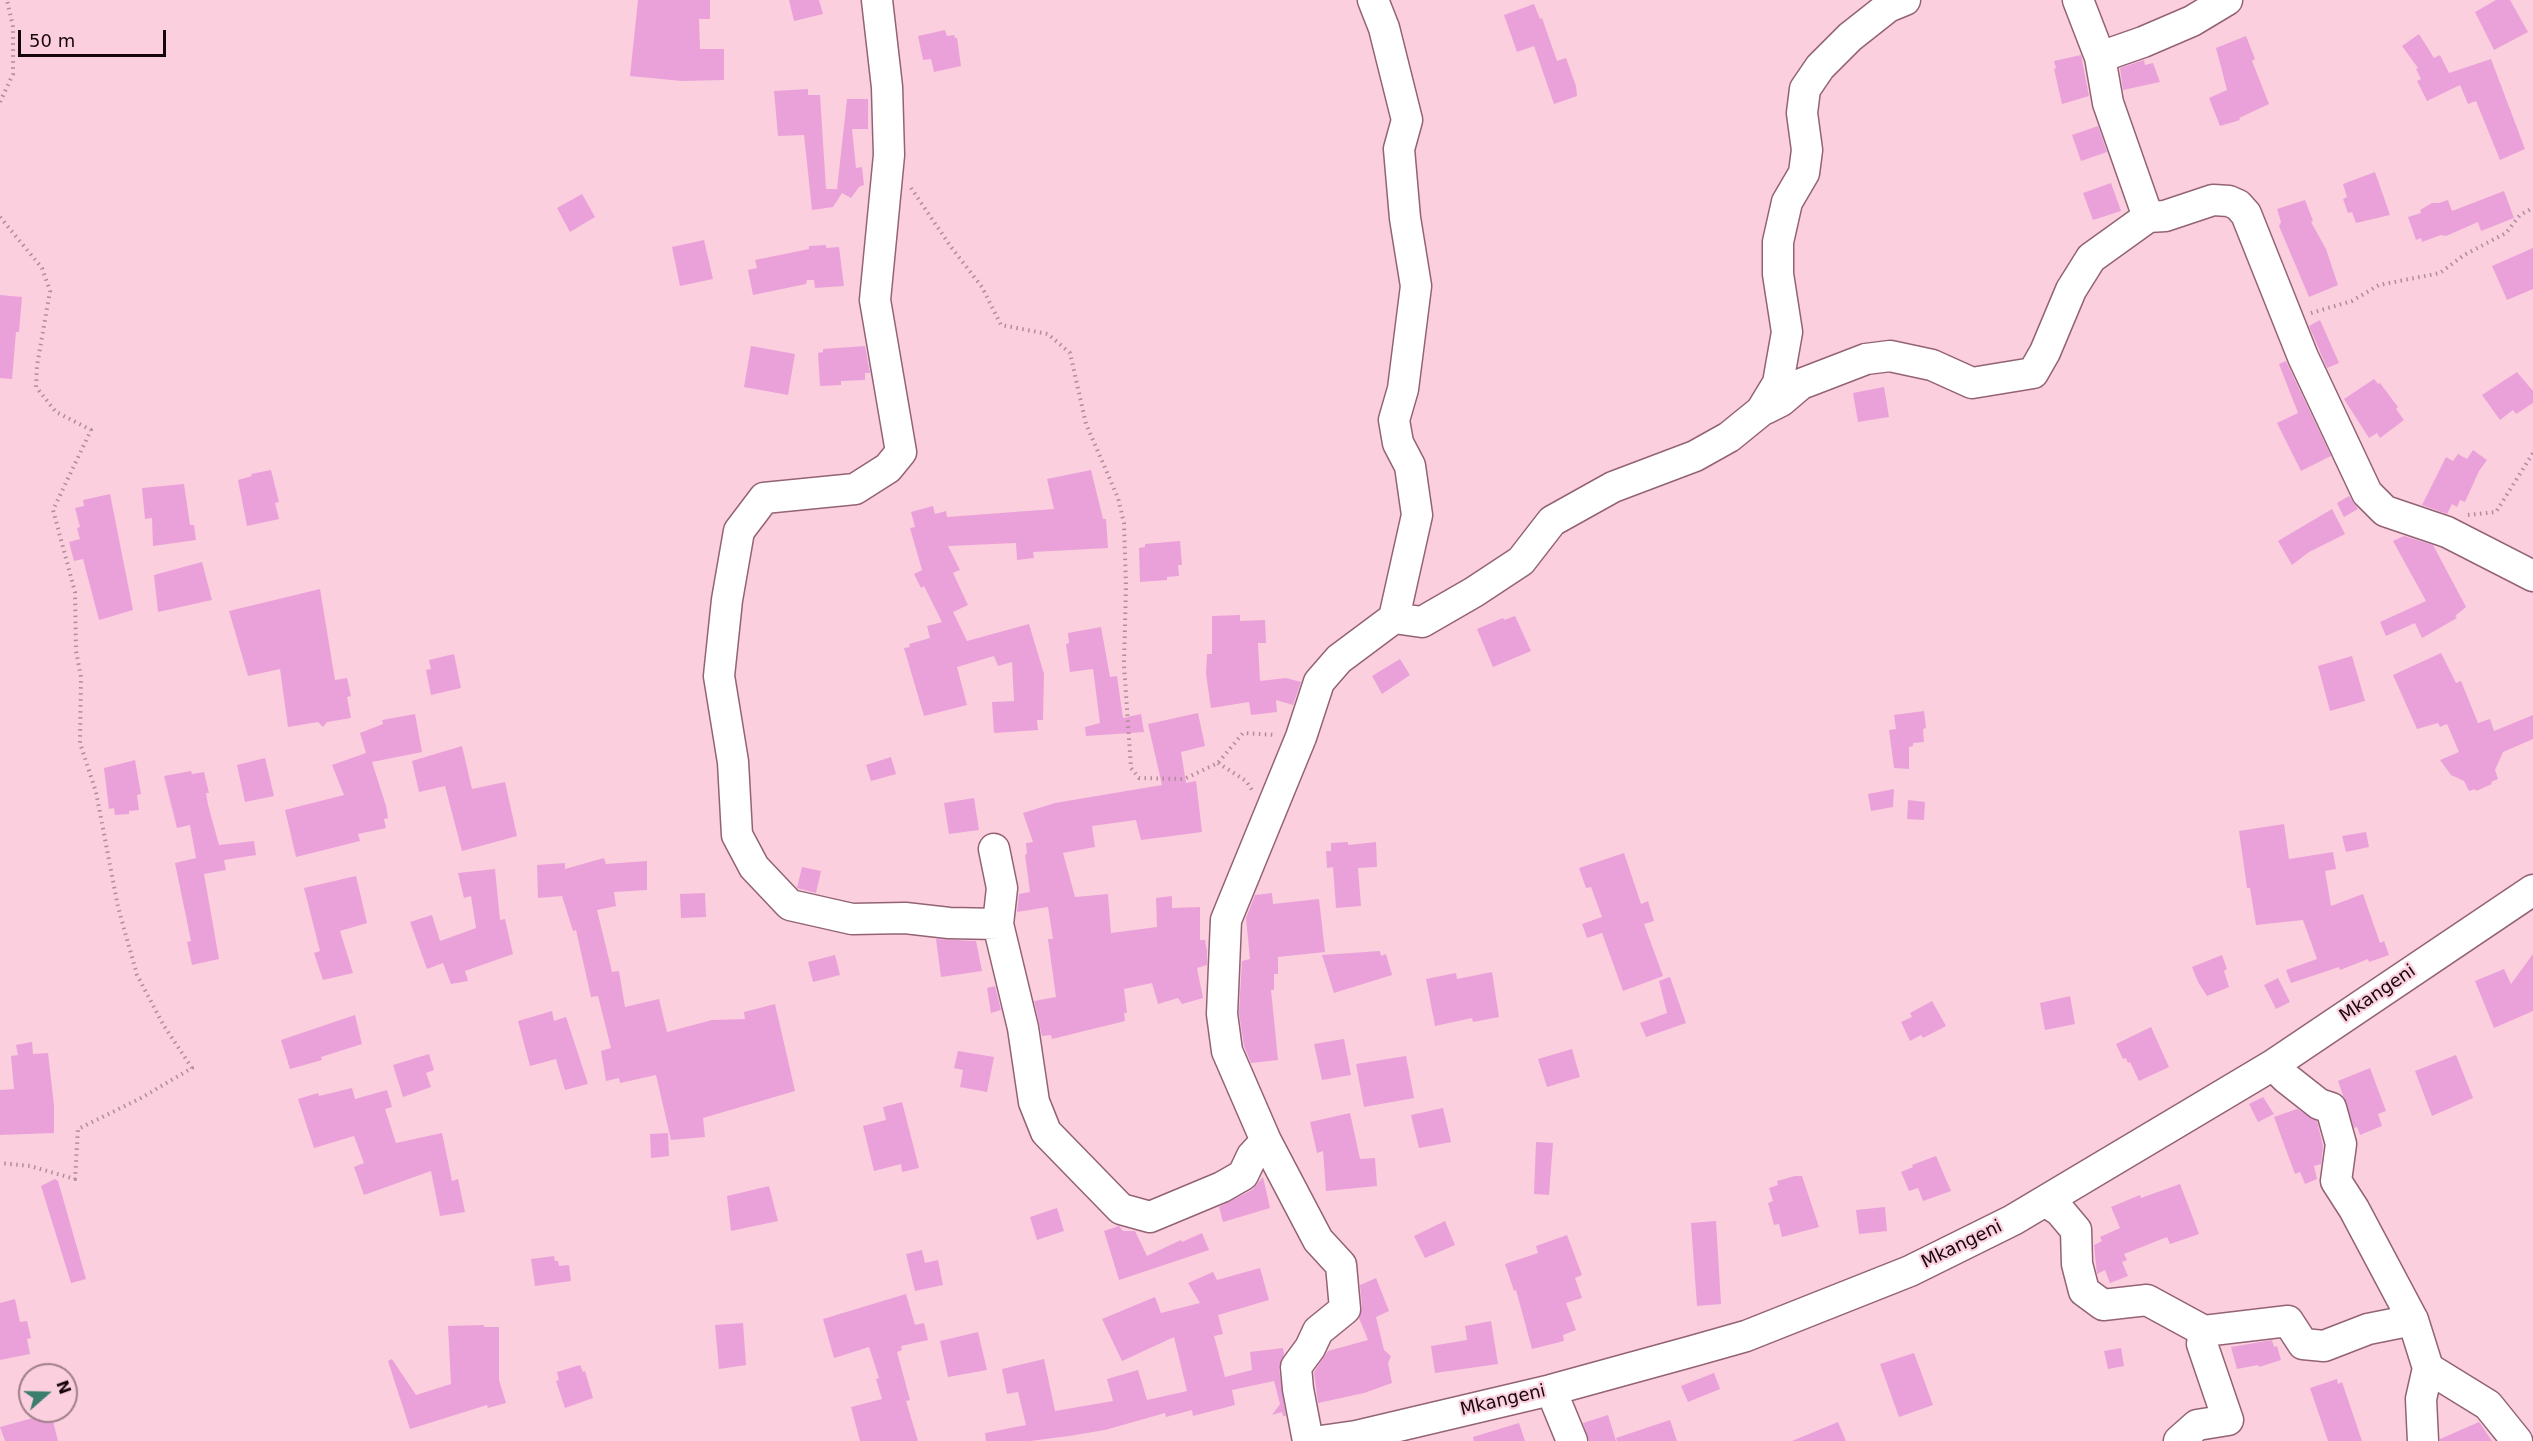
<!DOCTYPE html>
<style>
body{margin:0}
#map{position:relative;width:2533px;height:1441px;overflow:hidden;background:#fbcfde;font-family:"DejaVu Sans",sans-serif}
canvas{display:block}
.north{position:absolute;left:18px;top:1363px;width:60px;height:60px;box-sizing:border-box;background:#fbcfde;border:2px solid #9f7f8a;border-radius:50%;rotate:70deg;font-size:16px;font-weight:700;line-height:24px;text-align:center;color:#16060c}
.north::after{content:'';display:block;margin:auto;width:21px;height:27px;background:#3c7e6e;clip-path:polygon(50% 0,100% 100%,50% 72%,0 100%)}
.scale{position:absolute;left:18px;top:30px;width:148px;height:27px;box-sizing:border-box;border:3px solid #16060c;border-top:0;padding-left:8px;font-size:18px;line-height:21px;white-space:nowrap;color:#16060c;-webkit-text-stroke:4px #fbcfde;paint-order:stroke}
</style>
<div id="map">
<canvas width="2533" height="1441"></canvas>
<div class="north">N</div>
<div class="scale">50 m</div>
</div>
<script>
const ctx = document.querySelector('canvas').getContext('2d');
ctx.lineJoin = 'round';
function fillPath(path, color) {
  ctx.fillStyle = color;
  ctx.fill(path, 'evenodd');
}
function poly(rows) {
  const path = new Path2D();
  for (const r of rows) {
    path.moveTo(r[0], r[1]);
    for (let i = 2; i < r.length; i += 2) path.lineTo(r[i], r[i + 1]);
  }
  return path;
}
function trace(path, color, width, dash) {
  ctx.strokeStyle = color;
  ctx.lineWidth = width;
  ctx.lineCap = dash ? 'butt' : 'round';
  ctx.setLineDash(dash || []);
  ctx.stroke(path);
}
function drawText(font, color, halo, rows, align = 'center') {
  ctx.font = font + ' "DejaVu Sans",sans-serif';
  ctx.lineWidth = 4.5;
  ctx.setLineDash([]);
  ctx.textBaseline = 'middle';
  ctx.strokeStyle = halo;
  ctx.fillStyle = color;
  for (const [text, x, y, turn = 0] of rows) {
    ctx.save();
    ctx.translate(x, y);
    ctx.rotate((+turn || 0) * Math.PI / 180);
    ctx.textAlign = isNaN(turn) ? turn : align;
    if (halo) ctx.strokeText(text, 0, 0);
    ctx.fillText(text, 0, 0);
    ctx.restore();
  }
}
const building = poly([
 [638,0,710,0,710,19,699,19,700,49,724,49,724,80,682,81,630,76],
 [789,0,819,0,823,14,794,21],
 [2496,0,2510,0,2528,32,2494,50,2475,12],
 [1534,4,1540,19,1542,18,1557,61,1566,58,1576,86,1577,96,1554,104,1534,46,1517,52,1504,15],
 [945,30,947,36,954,35,955,38,957,38,961,66,934,72,931,59,923,60,918,36],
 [2419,34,2434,58,2440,55,2449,73,2491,59,2525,149,2500,160,2476,101,2468,104,2460,85,2427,101,2417,81,2421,79,2416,69,2418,68,2402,46],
 [2246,36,2255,59,2252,61,2269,104,2239,118,2240,120,2220,126,2209,98,2227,90,2216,48],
 [2081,55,2089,96,2062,104,2054,69,2056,68,2054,61],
 [2144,60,2145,65,2153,63,2160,82,2123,90,2120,68],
 [808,89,808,95,820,95,826,189,837,189,847,99,868,99,868,129,852,129,856,168,862,167,864,185,859,187,851,198,842,193,833,207,812,210,804,135,778,136,774,91],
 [2098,126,2107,152,2081,161,2072,135],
 [2375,172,2390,215,2356,223,2352,212,2348,213,2343,199,2347,197,2343,184],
 [2111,183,2121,211,2093,220,2083,193],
 [2504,191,2514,218,2481,231,2478,222,2446,236,2441,235,2422,242,2421,238,2416,240,2408,217,2421,213,2420,210,2432,203,2439,203,2448,200,2452,211],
 [582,194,595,217,570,232,557,208],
 [2305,200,2313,221,2311,222,2326,249,2338,285,2309,297,2279,226,2281,222,2277,209],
 [704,240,713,279,680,286,672,247],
 [826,245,826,248,839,247,844,286,815,288,814,280,807,280,806,284,753,295,748,270,757,268,755,260,809,249,809,246],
 [2533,248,2533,289,2507,300,2492,266],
 [0,295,22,297,19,332,16,332,12,379,0,378],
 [2320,320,2339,363,2327,368,2309,326],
 [751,346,795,354,788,395,744,387],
 [865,346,870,373,865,373,865,380,841,381,841,385,820,386,818,353,823,352,823,349],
 [2286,361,2331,456,2301,471,2277,423,2298,413,2279,364],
 [2517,372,2533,391,2533,403,2516,414,2513,410,2500,420,2482,395],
 [2374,379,2378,384,2380,383,2398,407,2396,409,2404,420,2380,438,2377,433,2369,438,2344,399],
 [1884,387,1889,417,1858,422,1853,393],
 [2473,450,2487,460,2479,471,2465,502,2460,500,2457,507,2452,504,2447,514,2422,505,2446,457,2453,461,2458,454,2467,459],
 [271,470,279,502,275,503,279,519,247,526,238,480,252,476,251,474],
 [1091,470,1103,519,1106,519,1108,548,1033,552,1034,558,1017,560,1016,543,948,546,960,570,953,573,968,605,953,612,967,641,1029,624,1044,674,1043,720,1037,720,1038,730,994,733,992,702,1014,701,1012,662,998,666,994,656,957,667,967,705,924,716,904,648,910,647,909,644,930,638,927,626,942,622,924,586,921,588,914,574,922,570,910,528,915,527,911,512,933,506,935,514,946,511,947,517,1054,509,1047,479],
 [184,484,190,525,194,525,196,540,153,546,152,518,145,519,142,488],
 [110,494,133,610,99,620,83,559,74,561,69,542,80,539,77,528,80,527,75,508,84,506,83,500],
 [2349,496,2358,509,2344,517,2337,503],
 [2332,509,2345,534,2309,552,2292,565,2278,541],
 [2404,536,2433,545,2466,607,2455,616,2457,618,2422,638,2415,623,2386,636,2380,622,2426,601,2393,541],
 [1180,541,1182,565,1178,565,1179,576,1167,577,1167,580,1140,582,1139,548,1145,547,1145,544],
 [202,562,212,600,158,612,154,575],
 [320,589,335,680,347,678,351,696,347,697,351,718,327,722,323,727,318,722,288,727,280,669,248,676,229,611],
 [1240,615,1240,621,1265,620,1266,643,1258,643,1260,681,1286,678,1301,682,1293,705,1276,700,1277,712,1251,715,1249,702,1211,708,1206,674,1207,654,1212,654,1212,616],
 [1515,616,1531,651,1493,667,1477,629,1503,618,1504,620],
 [1101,627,1110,677,1117,676,1123,718,1141,714,1144,732,1086,736,1085,727,1100,723,1093,669,1070,672,1066,644,1069,643,1068,633],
 [2441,653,2456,683,2461,681,2478,723,2490,719,2494,731,2533,715,2533,739,2503,752,2495,770,2498,779,2491,782,2492,784,2476,791,2475,789,2469,791,2464,781,2451,775,2440,760,2459,752,2447,724,2440,727,2438,723,2417,729,2393,675],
 [454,654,461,688,431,695,426,670,431,669,429,660],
 [2352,656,2365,701,2330,711,2318,666],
 [1400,659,1410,675,1382,694,1372,676],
 [1924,711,1926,728,1923,729,1924,742,1913,743,1913,746,1909,747,1909,769,1894,768,1889,730,1896,729,1894,715],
 [1198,713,1205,746,1181,752,1186,783,1196,781,1202,832,1141,840,1136,820,1092,826,1095,847,1063,853,1075,897,1108,894,1111,933,1157,927,1156,898,1172,896,1172,908,1200,907,1200,940,1205,940,1207,951,1207,965,1197,968,1203,998,1182,1004,1178,998,1158,1004,1152,983,1124,989,1127,1013,1124,1013,1125,1021,1052,1039,1051,1035,1042,1036,1034,1001,1056,997,1048,939,1053,939,1048,907,1017,912,1019,894,1030,892,1025,855,1027,854,1026,843,1033,842,1023,813,1055,803,1162,785,1148,724],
 [415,714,422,752,372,762,386,806,388,818,384,819,386,828,358,834,360,841,296,857,285,810,344,795,332,765,366,753,360,733,383,724,382,720],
 [462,746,472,789,505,782,517,836,462,851,445,786,419,792,412,761],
 [891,757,896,774,871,781,866,765],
 [265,758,274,796,245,802,237,765],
 [135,760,141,794,137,795,139,810,129,811,129,814,115,815,114,808,109,809,104,768],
 [191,771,192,774,204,772,209,793,206,793,208,805,219,845,254,841,256,855,224,860,226,870,204,874,219,959,192,965,187,942,191,941,175,863,196,858,190,825,177,828,164,776],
 [1894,789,1893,807,1871,811,1868,794],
 [974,798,979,830,949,834,944,803],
 [1908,800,1925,802,1924,820,1907,819],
 [2284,824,2289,859,2333,852,2336,869,2325,871,2331,906,2363,894,2380,943,2384,941,2389,955,2369,962,2368,959,2340,970,2339,967,2291,983,2286,970,2317,959,2303,920,2256,925,2250,888,2247,888,2239,831],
 [2366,832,2369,847,2346,852,2342,836],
 [1348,842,1348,845,1376,842,1377,867,1358,868,1361,906,1336,908,1333,867,1327,868,1326,851,1331,851,1331,843],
 [1624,853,1641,904,1648,901,1654,921,1644,924,1663,976,1623,991,1602,933,1587,938,1582,924,1602,917,1591,887,1586,888,1579,868],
 [604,858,606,864,647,861,647,890,614,892,616,906,597,910,612,972,619,971,625,1007,659,999,667,1032,712,1020,745,1019,744,1012,775,1004,795,1091,703,1118,705,1137,671,1140,656,1075,620,1083,619,1078,606,1081,601,1051,611,1048,598,996,591,997,576,930,573,931,562,896,538,898,537,865,565,863,565,869],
 [802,867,821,871,816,893,797,888],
 [495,869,500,920,505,919,513,954,465,971,468,981,451,984,443,963,427,969,410,922,432,915,440,941,476,928,471,896,464,898,458,873],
 [356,876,367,923,340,931,353,973,323,980,314,953,320,951,304,888],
 [705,893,706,917,681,918,680,894],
 [1272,893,1273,904,1319,899,1325,952,1278,957,1278,974,1274,974,1274,990,1271,990,1278,1060,1251,1063,1244,1046,1239,1013,1242,961,1250,959,1246,918,1255,895],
 [936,939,976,941,982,971,941,977],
 [1380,951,1381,956,1386,954,1392,975,1334,993,1322,955],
 [2533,954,2533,1011,2494,1028,2475,981,2504,969,2511,984],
 [835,955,840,975,813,982,808,962],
 [2222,955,2227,969,2224,971,2229,987,2207,996,2198,982,2192,967],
 [1492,972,1499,1017,1473,1022,1472,1018,1435,1026,1426,979,1456,973,1457,979],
 [1670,977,1686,1023,1646,1037,1640,1023,1667,1013,1659,981],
 [2278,978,2290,1002,2276,1009,2264,985],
 [995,986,1001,1010,991,1013,987,988],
 [2070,996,2075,1024,2045,1030,2040,1003],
 [1932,1001,1946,1026,1923,1038,1921,1035,1910,1041,1901,1022,1912,1017,1910,1013],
 [552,1011,554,1021,566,1017,588,1084,565,1090,556,1059,530,1066,518,1021],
 [355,1015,362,1044,321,1057,322,1060,290,1069,281,1040],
 [2151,1027,2169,1067,2139,1081,2130,1062,2128,1063,2126,1058,2123,1059,2116,1044],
 [1344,1039,1351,1075,1322,1080,1314,1044],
 [32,1042,33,1054,48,1053,54,1105,54,1133,0,1135,0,1090,14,1089,11,1056,18,1055,16,1045],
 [1572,1049,1580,1077,1547,1087,1538,1059],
 [958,1051,994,1057,987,1092,960,1087,963,1070,954,1068],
 [429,1054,434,1070,426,1073,431,1087,403,1097,393,1065],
 [2456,1055,2473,1098,2432,1116,2415,1071],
 [1406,1056,1414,1098,1364,1107,1356,1064],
 [2370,1068,2386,1111,2378,1114,2382,1126,2360,1135,2357,1127,2354,1128,2338,1081],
 [352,1088,355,1099,387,1090,392,1107,385,1109,396,1143,442,1133,452,1181,458,1179,465,1212,440,1216,431,1171,364,1195,354,1167,364,1163,354,1136,314,1148,298,1099,318,1093,319,1096],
 [2263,1097,2274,1114,2258,1122,2249,1104],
 [902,1102,919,1168,902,1172,901,1164,874,1171,863,1126,886,1120,883,1107],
 [1443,1108,1451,1142,1419,1148,1411,1115],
 [2297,1109,2317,1121,2323,1146,2321,1164,2314,1166,2317,1179,2305,1184,2300,1172,2295,1174,2274,1117],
 [1350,1113,1360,1159,1375,1158,1377,1186,1326,1191,1323,1151,1317,1153,1310,1122],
 [668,1133,669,1156,651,1158,650,1134],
 [1536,1142,1553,1143,1549,1195,1534,1194],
 [1936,1156,1951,1191,1923,1201,1918,1188,1909,1191,1901,1172,1913,1167,1912,1165],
 [1795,1176,1802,1176,1819,1227,1782,1237,1779,1224,1774,1225,1768,1203,1773,1201,1769,1188,1778,1185,1777,1181],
 [1263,1177,1270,1208,1223,1222,1219,1207,1252,1190],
 [55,1179,58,1181,86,1279,71,1283,41,1186],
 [2180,1184,2199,1234,2170,1244,2167,1237,2124,1254,2127,1260,2122,1262,2128,1276,2110,1283,2105,1270,2097,1274,2094,1245,2102,1241,2100,1237,2120,1228,2111,1207,2140,1195,2141,1198],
 [769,1186,778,1221,731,1231,727,1196],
 [1885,1207,1887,1231,1859,1234,1856,1210],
 [1057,1208,1064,1231,1037,1240,1030,1217],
 [1445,1221,1455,1245,1425,1258,1414,1236],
 [1716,1221,1721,1304,1697,1306,1691,1223],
 [1119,1226,1123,1231,1135,1231,1147,1256,1181,1240,1182,1242,1202,1233,1209,1250,1119,1280,1104,1231],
 [1567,1235,1582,1275,1575,1278,1582,1298,1566,1303,1576,1330,1563,1335,1564,1341,1532,1349,1516,1290,1514,1291,1505,1264,1538,1253,1536,1246],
 [922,1250,925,1263,938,1260,943,1285,915,1291,906,1254],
 [554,1256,555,1261,558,1261,559,1266,569,1265,571,1281,535,1286,531,1259],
 [1260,1268,1269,1300,1218,1315,1223,1334,1214,1336,1225,1377,1252,1370,1250,1352,1283,1348,1284,1354,1279,1369,1286,1416,1283,1416,1282,1412,1272,1415,1280,1404,1274,1381,1232,1390,1235,1405,1193,1416,1192,1410,1166,1417,1165,1413,1105,1430,1069,1436,1030,1441,986,1441,985,1433,1026,1425,1018,1392,1007,1394,1002,1369,1044,1359,1055,1411,1113,1401,1107,1379,1138,1370,1147,1400,1187,1391,1174,1337,1122,1361,1102,1319,1155,1297,1161,1313,1200,1303,1188,1283,1213,1272,1217,1280],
 [1376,1278,1389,1311,1376,1317,1384,1350,1391,1356,1388,1363,1392,1383,1364,1393,1318,1403,1314,1372,1328,1351,1368,1340,1359,1318,1362,1307,1360,1285],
 [906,1294,915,1325,924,1323,928,1340,901,1346,902,1350,897,1352,910,1400,906,1401,918,1441,860,1441,851,1407,882,1399,876,1379,879,1378,869,1347,834,1358,823,1319],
 [15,1299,20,1322,27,1321,31,1338,27,1339,30,1354,0,1360,0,1303],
 [1491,1321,1498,1364,1435,1373,1431,1346,1467,1340,1465,1326],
 [743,1323,746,1365,719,1369,715,1325],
 [484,1325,484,1327,499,1327,499,1380,506,1403,488,1408,487,1405,410,1429,388,1361,392,1359,416,1395,451,1384,448,1326],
 [978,1332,987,1370,948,1377,940,1341],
 [2272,1340,2274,1347,2277,1346,2281,1360,2259,1367,2258,1365,2237,1369,2231,1347],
 [2121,1348,2124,1366,2108,1369,2104,1351],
 [1914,1353,1933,1405,1899,1417,1880,1364],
 [580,1365,583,1372,585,1371,593,1398,565,1408,556,1381,559,1380,557,1372],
 [1714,1373,1720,1389,1688,1402,1681,1386],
 [2337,1379,2338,1384,2342,1382,2362,1441,2328,1441,2310,1388],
 [51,1413,58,1441,5,1441,0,1427],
 [1608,1415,1616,1441,1589,1441,1583,1423],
 [1670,1420,1677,1441,1617,1441,1616,1438],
 [1838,1422,1846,1441,1792,1441],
 [2479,1422,2492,1441,2440,1441,2440,1439],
 [1519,1423,1525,1441,1474,1441,1473,1437]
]);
const path = poly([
 [0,102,13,74,13,27,7,0],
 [911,188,951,247,982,287,1001,325,1048,334,1070,353,1086,424,1118,498,1124,523,1126,586,1124,665,1131,768,1139,778,1184,779,1218,763,1243,733,1275,735],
 [0,217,42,268,50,291,37,366,36,387,56,412,91,430,53,510,75,592,76,651,81,677,80,743,96,792,118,907,137,975,164,1026,192,1068,141,1098,78,1129,75,1179,30,1166,0,1163],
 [2311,313,2352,301,2379,285,2440,273,2464,255,2506,233,2520,215,2533,208],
 [2468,515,2496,512,2533,453],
 [1218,763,1246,781,1254,793]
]);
const minor = poly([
 [877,0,887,87,889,155,875,300,901,452,888,468,855,489,764,498,739,531,727,600,719,676,733,762,737,835,754,867,790,905,852,919,905,918,949,923,998,924],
 [2078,0,2100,57,2108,103,2148,217,2165,216,2213,200,2229,201,2238,205,2246,214,2303,357,2367,493,2385,511,2447,532,2533,576],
 [2100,57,2143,42,2192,21,2227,0],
 [1765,409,1781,401,1801,384,1866,359,1890,356,1932,365,1972,383,2033,373,2045,352,2071,290,2091,258,2148,217],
 [1394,618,1422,622,1474,592,1521,561,1552,521,1613,487,1695,456,1729,437,1761,411,1778,383,1787,332,1778,274,1778,242,1787,202,1804,173,1807,150,1802,113,1805,89,1820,67,1850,37,1888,7,1905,0],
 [994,849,1002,888,998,924,1023,1028,1034,1102,1046,1132,1121,1209,1150,1217,1222,1187,1243,1175,1252,1156,1266,1141],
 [2273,1065,2286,1078,2319,1104,2331,1108,2341,1144,2336,1181,2354,1209,2413,1320,2428,1368,2488,1405,2517,1441],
 [2045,1201,2060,1211,2076,1230,2077,1264,2084,1291,2103,1305,2147,1300,2204,1331,2288,1321,2303,1344,2324,1346,2368,1329,2413,1320],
 [1551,1390,1572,1441],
 [1308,1441,1298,1389,1296,1367,1310,1348,1318,1331,1345,1309,1341,1265,1318,1240,1266,1141,1227,1051,1222,1014,1226,920,1301,737,1319,682,1339,659,1394,618,1417,515,1410,466,1398,443,1394,420,1403,389,1416,286,1405,218,1399,149,1407,120,1384,28,1373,0],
 [1321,1441,1356,1436,1551,1390,1693,1351,1746,1336,1910,1271,2013,1220,2273,1065,2533,890],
 [2179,1441,2197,1425,2228,1420,2202,1344,2204,1331],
 [2423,1441,2421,1399,2428,1368]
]);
const streetNames = [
 ["Mkangeni",2378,994,-34],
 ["Mkangeni",1962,1245,-26],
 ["Mkangeni",1503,1401,-13]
];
fillPath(building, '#eaa1d9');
trace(minor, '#936375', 33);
trace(path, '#b08d99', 4, [1.5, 4.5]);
trace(minor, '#fff', 30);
drawText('18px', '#16060c', '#fbcfde', streetNames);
</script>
